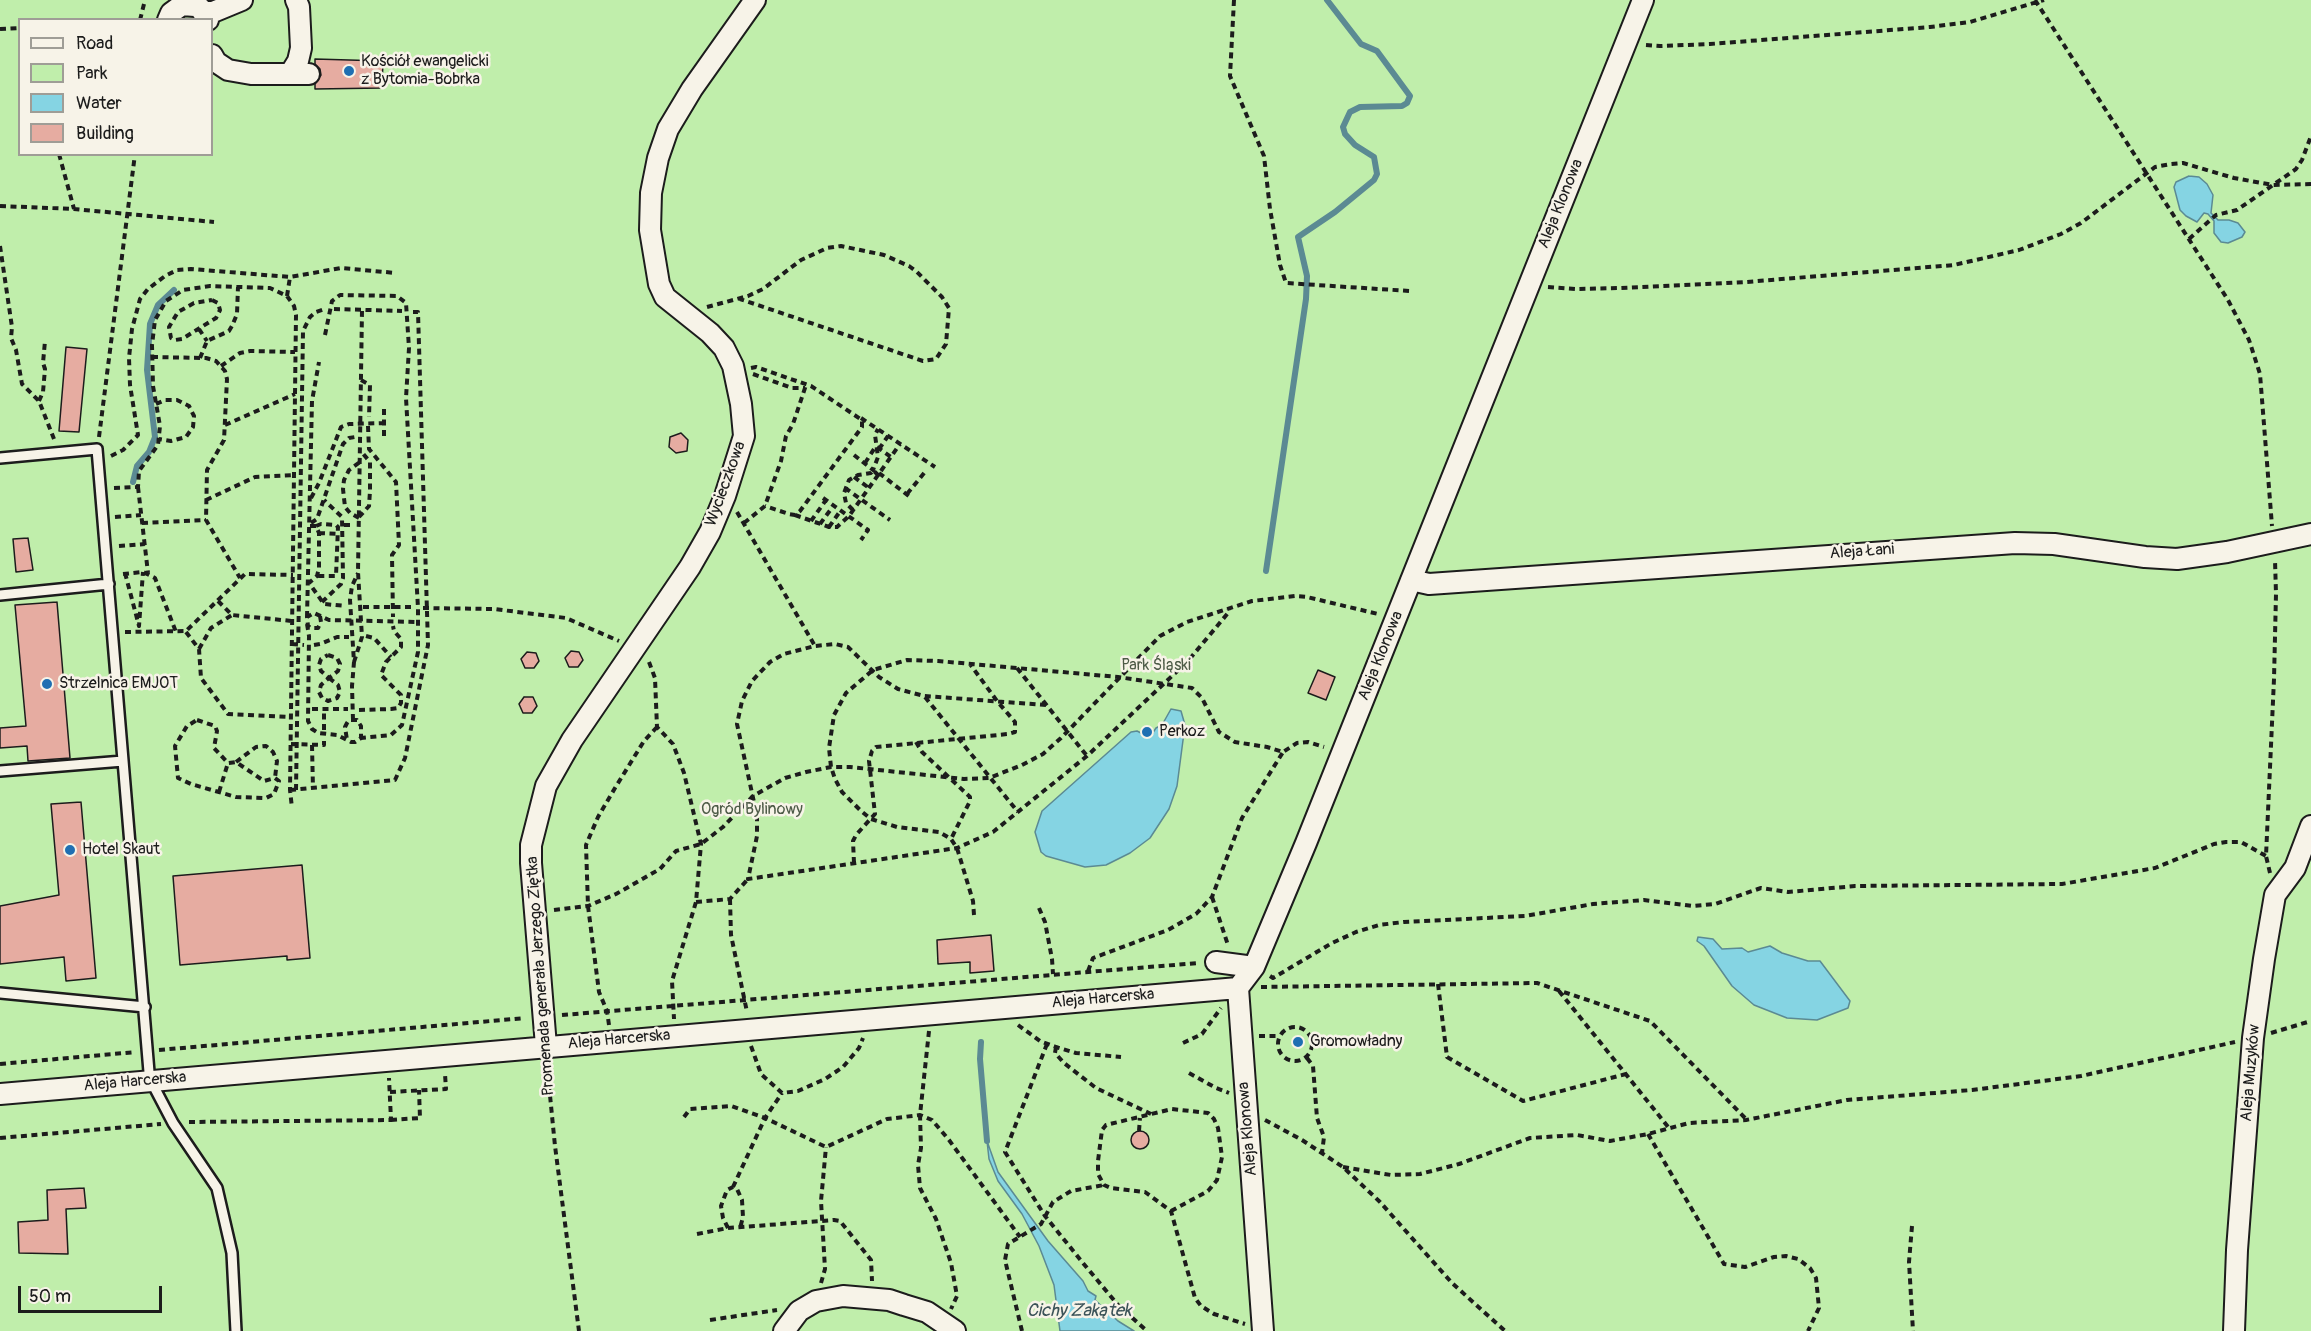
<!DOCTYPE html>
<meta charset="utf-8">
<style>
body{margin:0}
#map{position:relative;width:2311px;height:1331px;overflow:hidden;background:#f4e5da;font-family:Pangolin,sans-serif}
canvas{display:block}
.legend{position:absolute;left:18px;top:18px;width:195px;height:138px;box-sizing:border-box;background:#f7f3e8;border:2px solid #9f9d96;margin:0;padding:8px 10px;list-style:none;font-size:18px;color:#1c1c1c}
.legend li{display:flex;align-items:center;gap:12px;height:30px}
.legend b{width:30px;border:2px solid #9f9d96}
.scale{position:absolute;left:18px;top:1286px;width:144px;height:27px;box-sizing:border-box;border:3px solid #1c1c1c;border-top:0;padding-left:8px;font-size:18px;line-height:21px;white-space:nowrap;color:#1c1c1c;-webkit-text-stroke:4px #f7f3e8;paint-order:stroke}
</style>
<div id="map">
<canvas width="2311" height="1331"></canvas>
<ul class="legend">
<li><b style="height:8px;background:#f7f3e8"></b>Road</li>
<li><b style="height:16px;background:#c0eeab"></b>Park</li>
<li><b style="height:16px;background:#85d4e3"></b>Water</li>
<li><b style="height:16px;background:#e6aca1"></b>Building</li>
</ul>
<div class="scale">50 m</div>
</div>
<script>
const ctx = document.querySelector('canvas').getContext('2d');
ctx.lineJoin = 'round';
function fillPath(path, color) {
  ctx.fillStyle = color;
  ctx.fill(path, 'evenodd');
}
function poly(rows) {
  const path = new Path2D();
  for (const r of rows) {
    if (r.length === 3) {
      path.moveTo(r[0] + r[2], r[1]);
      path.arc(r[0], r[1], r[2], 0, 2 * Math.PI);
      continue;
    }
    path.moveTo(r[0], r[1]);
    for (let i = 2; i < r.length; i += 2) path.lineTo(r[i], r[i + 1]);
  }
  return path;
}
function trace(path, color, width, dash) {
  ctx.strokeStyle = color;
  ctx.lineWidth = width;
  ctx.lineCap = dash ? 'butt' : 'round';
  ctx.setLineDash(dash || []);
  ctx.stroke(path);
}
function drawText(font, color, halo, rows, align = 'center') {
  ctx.font = font + ' Pangolin,sans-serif';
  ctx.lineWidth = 5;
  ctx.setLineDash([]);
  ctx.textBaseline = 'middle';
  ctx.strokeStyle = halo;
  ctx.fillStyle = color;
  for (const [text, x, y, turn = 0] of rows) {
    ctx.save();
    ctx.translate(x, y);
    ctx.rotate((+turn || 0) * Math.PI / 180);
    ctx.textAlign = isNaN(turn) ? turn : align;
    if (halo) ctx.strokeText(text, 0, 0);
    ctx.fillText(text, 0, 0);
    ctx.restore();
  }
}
const green = poly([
 [0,0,2311,0,2311,1331,0,1331],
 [20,20,212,20,212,154,20,154]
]);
const water = poly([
 [2189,176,2199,177,2207,184,2213,195,2211,213,2218,220,2229,220,2238,223,2245,232,2242,237,2228,243,2221,242,2214,233,2214,221,2208,214,2204,213,2197,222,2186,216,2180,210,2174,187,2176,182,2189,176],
 [1171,709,1181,711,1185,725,1177,786,1169,809,1150,838,1130,853,1106,865,1085,867,1046,856,1041,852,1035,832,1042,811,1131,732,1137,731,1147,736,1152,734,1156,728,1162,725,1171,709],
 [1698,937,1713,939,1722,949,1742,948,1748,952,1770,946,1782,953,1808,961,1820,961,1850,1001,1848,1008,1817,1020,1787,1018,1754,1005,1732,986,1704,946,1697,941,1698,937],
 [987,1141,998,1172,1048,1241,1083,1281,1088,1291,1096,1296,1095,1300,1118,1321,1134,1331,1060,1331,1054,1285,1039,1246,1022,1214,998,1181,989,1159,987,1141]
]);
const stream = poly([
 [133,482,137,466,149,452,155,437,147,370,150,324,158,305,174,290],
 [1266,571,1306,299,1307,276,1298,237,1335,212,1374,180,1377,174,1374,157,1355,145,1345,134,1343,127,1350,112,1360,107,1402,106,1407,103,1410,96,1377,51,1361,44,1327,0],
 [981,1042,980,1059,987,1141]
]);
const building = poly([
 [315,59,383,61,382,88,315,89,315,84,321,75,320,69,315,64,315,59],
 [66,347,87,349,79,432,59,431,66,347],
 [681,433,688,440,687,451,676,453,669,447,670,437,681,433],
 [28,538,33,570,16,572,13,539,28,538],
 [57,602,70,758,28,761,27,746,0,748,0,728,26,726,15,605,57,602],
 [571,651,579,652,583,660,578,667,569,667,565,658,571,651],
 [527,652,536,653,539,661,534,668,525,668,521,659,527,652],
 [1318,670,1335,677,1326,700,1308,693,1318,670],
 [524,697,533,697,537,706,532,713,523,713,519,704,524,697],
 [81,802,96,978,66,981,64,957,0,964,0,906,59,895,51,804,81,802],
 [302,865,310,958,287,960,287,956,180,965,173,876,302,865],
 [991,935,994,971,970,973,970,962,938,964,937,940,991,935],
 [1140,1140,9],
 [84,1188,86,1208,66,1209,68,1254,19,1253,18,1222,48,1220,47,1190,84,1188]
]);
const path = poly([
 [1234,0,1230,76,1264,156,1270,209,1280,265,1286,283,1410,291],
 [2035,0,2228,300,2249,340,2260,374,2272,526],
 [116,20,132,20],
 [140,20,145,0],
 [0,29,20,28],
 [1646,45,1660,46,1710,44,1930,27,1970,22,2044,0],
 [59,154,74,209],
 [0,206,74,209,214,222],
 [2189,239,2216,215,2237,210,2296,169,2302,160,2311,136],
 [0,246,12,327,11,338,16,350,22,384,39,401,54,439],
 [1548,287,1576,289,1620,288,1746,282,1954,265,2019,250,2061,234,2081,223,2155,167,2171,164,2183,163,2234,178,2273,185,2311,184],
 [287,296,290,277],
 [212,300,218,303,220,310,216,318,182,339,175,340,171,338,169,327,178,312,194,303,212,300],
 [707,307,748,296,763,289,801,260,827,248,841,246,884,255,909,266,917,272,942,297,949,308,946,344,936,359,923,361,740,299],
 [334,309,402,311],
 [199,329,207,341],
 [325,335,332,301,340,295,397,296,406,303,409,348,406,398,418,608,418,652,402,725,391,735,361,738],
 [152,357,206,358,216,361,225,371,227,379,224,440,207,470,206,520,240,578],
 [200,358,207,341,229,331,232,326,237,314,238,287],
 [221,366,240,353,250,351,295,352],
 [751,368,756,367,811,386,862,420,862,427,800,511,795,515,789,514,765,506],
 [753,374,792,388,805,388],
 [361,380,370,385,369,417],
 [39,401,43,392,45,369,43,363,45,341],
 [156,404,165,400,177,400,189,406,194,416,193,427,186,437,171,441,159,439],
 [384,409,384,438],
 [861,418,935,467],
 [225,425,295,394],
 [368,426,369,449,396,482,399,545,392,555,393,617],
 [99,437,135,154],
 [877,447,891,457],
 [879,449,888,436],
 [854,455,873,470,878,457,875,435,878,429],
 [111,456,123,450,138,435,130,385,129,358,132,329,140,299,148,289,165,276,177,270,191,269,290,277,341,268,396,273],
 [865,463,876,446],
 [879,473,910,497],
 [854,477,869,488],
 [138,487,148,573],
 [114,488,138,487,139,471,158,445,160,426,153,386,152,345,155,320,166,301,183,290,210,286,270,288,287,296,294,306,296,315,290,790,292,808],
 [845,488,890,520],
 [907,494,925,472],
 [311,498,319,483,341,427,349,424,384,423],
 [823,498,868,530,861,540],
 [206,500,255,477,294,475],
 [853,510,846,503,844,493,849,480,858,475,871,473,873,470,878,475],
 [737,512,815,646],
 [795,515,829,527,837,527,849,516,900,444],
 [115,517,141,515],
 [359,517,369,506,370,491,370,462,360,450],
 [359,518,350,513,345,507,343,489,344,480,349,470,360,462],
 [811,521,826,500],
 [142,523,206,520],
 [311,523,317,519,343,444,349,438,355,437],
 [744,523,765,506,781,461,786,436,793,424,806,385],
 [820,524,834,505],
 [344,525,354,525],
 [310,526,316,526,319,533,319,568,317,576,309,583,324,604,346,606],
 [316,526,321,524,336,525,338,527,336,576,317,576],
 [829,527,841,510],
 [319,533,338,534],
 [119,546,145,544],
 [125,573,139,626,143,572],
 [123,574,143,572,155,578,176,632],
 [218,601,232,615,292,621],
 [322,602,341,584,343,578,342,517,324,500],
 [363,607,413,607],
 [423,608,494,609,566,618,619,641],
 [320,616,321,622,318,628,311,628,308,626,307,617,314,613,329,620,419,622],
 [307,617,312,401,319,362],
 [307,624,309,636,308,721,312,729,318,733,337,735,351,742,355,742,361,738,361,726,357,720,349,720,347,723,345,727,347,740],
 [125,632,186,631,245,574,293,575],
 [186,632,199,649,201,678,228,714,291,717],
 [366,636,374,638,391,657],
 [292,644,304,645],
 [314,645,320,644,337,637,349,637],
 [199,649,211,628,232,615],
 [328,655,337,658,340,664,338,671,329,678,321,671,319,665,321,659,328,655],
 [354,662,362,637,358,572,362,310],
 [649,662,655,678,657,727,673,744,684,773,701,844,696,902,672,981,674,1019],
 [1017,668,1087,756],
 [329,678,338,685,340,692,337,698,328,701,322,698,319,692,321,685,329,678],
 [925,697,1018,812],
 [1046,705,924,696,898,689,879,677,848,647,835,644,815,646,784,654,770,662,752,681,742,701,737,724,757,816,757,836,748,879,957,848,993,832,1087,756,1188,661,1228,613,1229,608],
 [312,709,348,709],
 [359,710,391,709,398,708,401,703,401,695,381,675,386,662,401,647,401,639,394,631,393,626],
 [197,720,215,726,217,731,214,748,228,763,236,762,264,781,275,778,279,781,274,794,266,798,236,797,191,784,178,778,175,746,187,726,197,720],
 [353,720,352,686,354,662,350,600,352,586,358,573],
 [324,730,324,709],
 [916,742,922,752,970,797,970,801,951,839],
 [291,744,324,745,324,741],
 [312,745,313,789],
 [236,762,256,747,266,746,273,752,277,761,275,778],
 [290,790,395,780,405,758,428,645,418,312,413,312],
 [296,790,303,331,310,317,316,312,325,309],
 [219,792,228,763],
 [854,863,853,841,856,835,875,814,869,761,872,751,876,747,1008,734,1015,732,1015,722,997,701,970,664],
 [2270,873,2266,856,2274,679,2276,594,2275,560],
 [1212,897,1228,945],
 [730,899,731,935,747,1012],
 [696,902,730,899,748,879],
 [1039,908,1045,922,1052,959,1053,974],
 [554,910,588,906,616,894,660,869,676,851,701,844,723,827,753,796,785,778,806,772,831,767,850,767,964,779,989,778,1022,765,1043,754,1061,738,1160,636,1187,622,1252,601,1295,596,1307,597,1378,614],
 [974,915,973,901,957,848,951,839,939,832,897,827,871,819,861,811,842,792,835,779,831,767,829,748,834,715,846,693,873,670,907,660,938,661,1118,677,1192,688,1202,698,1219,732,1235,742,1267,747,1283,752,1297,743,1308,742,1324,747],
 [1088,971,1093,958,1168,930,1196,914,1212,897,1242,818,1283,752],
 [1270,976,1273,978,1332,943,1356,932,1379,925,1404,922,1525,916,1593,904,1644,900,1693,906,1715,904,1761,888,1788,892,1855,886,2062,884,2155,868,2214,844,2226,842,2241,842,2266,856],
 [1438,984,1447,1057,1523,1101,1626,1074],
 [1261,987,1537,983,1650,1021,1746,1119],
 [1559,991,1669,1128],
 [562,1015,1198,963],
 [609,1025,607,1011,599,992,588,906,586,845,598,817,615,788,644,741,657,727],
 [1018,1025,1040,1041,1056,1047,1076,1053,1121,1057],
 [1295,1044,17],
 [929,1031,920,1115,921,1148,918,1165,920,1188,936,1219,951,1263,957,1296,951,1309],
 [2271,1033,2311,1021],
 [1259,1036,1280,1036],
 [1183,1043,1202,1034,1221,1008],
 [1047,1044,1005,1152,1045,1216,1083,1263,1118,1305,1147,1331],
 [751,1046,761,1074,782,1093,798,1091,825,1079,843,1067,859,1048,863,1038],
 [1056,1047,1055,1053,1064,1063,1096,1088,1151,1114],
 [159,1050,525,1018],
 [1307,1058,1313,1066,1317,1118,1324,1137,1322,1153],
 [0,1064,136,1052],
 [547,1065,555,1146,579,1331],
 [1189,1073,1216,1088,1229,1093],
 [390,1092,446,1089,445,1074],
 [684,1117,690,1109,731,1106,765,1118,826,1147,887,1119,920,1115,932,1120,949,1140,1020,1237],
 [391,1120,420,1118,419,1090],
 [1265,1120,1302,1140,1343,1167,1380,1202,1452,1283,1505,1331],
 [189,1122,391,1120,389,1078],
 [1139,1131,1140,1118],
 [1648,1134,1724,1264,1745,1267,1774,1257,1786,1256,1798,1259,1810,1268,1816,1278,1819,1308,1808,1331],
 [0,1138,161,1124],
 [1343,1167,1391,1175,1420,1174,1459,1164,1530,1138,1577,1135,1610,1141,1648,1134,1689,1123,1746,1120,1847,1100,1972,1090,2081,1076,2235,1042],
 [733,1187,765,1118,782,1093],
 [1171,1211,1208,1191,1217,1180,1222,1157,1218,1128,1214,1119,1208,1113,1172,1109,1106,1125,1102,1130,1098,1161,1098,1174,1104,1185,1111,1188,1145,1192,1171,1211,1195,1298,1201,1306,1214,1314,1245,1324],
 [1912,1226,1909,1262,1913,1331],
 [728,1228,723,1218,721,1206,727,1190,733,1187,737,1189,742,1200,743,1217,740,1228],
 [697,1234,728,1228,834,1220,840,1221,871,1260,872,1281],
 [821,1283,825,1269,821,1201,826,1147],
 [710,1320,777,1310],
 [1022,1331,1005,1260,1008,1244,1041,1224,1053,1202,1071,1191,1104,1185]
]);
const lane = poly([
 [0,458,97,449,149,1072,151,1081,173,1123,217,1188,232,1253,236,1331],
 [0,595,109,584],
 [0,771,123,761],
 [0,993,145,1007]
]);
const street = poly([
 [204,12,213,12,242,0],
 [168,20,171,13,182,5,195,6,200,8,208,20],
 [212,55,216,62,228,70,251,74,309,74],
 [290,74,298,61,301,48,299,7,296,0],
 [1411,580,1429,584,2015,543,2054,544,2145,557,2177,559,2227,552,2311,534],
 [1216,962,1254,967],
 [546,1046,531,863,531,845,546,786,572,740,690,567,710,532,725,496,744,436,741,404,733,366,724,348,710,333,665,297,659,284,650,230,651,193,658,158,668,129,692,89,755,0],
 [0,1094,1238,988],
 [784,1331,799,1311,816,1301,843,1296,889,1300,904,1305,927,1312,955,1331],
 [1263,1331,1238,988,1254,967,1306,843,1643,0],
 [2234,1331,2237,1250,2253,1038,2264,959,2275,895,2295,868,2311,826]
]);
const markers = [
 [349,71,6,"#1f6fb2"],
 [47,684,6,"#1f6fb2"],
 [1147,732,6,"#1f6fb2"],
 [70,850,6,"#1f6fb2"],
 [1298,1042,6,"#1f6fb2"]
];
const poiNames = [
 ["Kościół ewangelicki",361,62],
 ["z Bytomia-Bobrka",361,80],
 ["Strzelnica EMJOT",59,684],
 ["Perkoz",1159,732],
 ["Hotel Skaut",82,850],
 ["Gromowładny",1310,1042]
];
const streetNames = [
 ["Aleja Klonowa",1561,204,-68],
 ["Wycieczkowa",726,484,-70],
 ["Aleja Łani",1862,552,-4],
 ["Aleja Klonowa",1381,656,-68],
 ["Promenada generała Jerzego Ziętka",541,976,-94],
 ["Aleja Harcerska",1103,999,-5],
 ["Aleja Harcerska",619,1040,-5],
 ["Aleja Muzyków",2251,1073,-85],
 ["Aleja Harcerska",135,1082,-5],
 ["Aleja Klonowa",1248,1129,-95]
];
const parkNames = [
 ["Park Śląski",1156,666],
 ["Ogród Bylinowy",752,810]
];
const waterNames = [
 ["Cichy Zakątek",1079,1311]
];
fillPath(green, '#c0eeab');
fillPath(water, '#85d4e3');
trace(water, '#5b8a93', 1.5);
trace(stream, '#5b8a93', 6);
fillPath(building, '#e6aca1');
trace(building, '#1c1c1c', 1.5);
trace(lane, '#1c1c1c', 14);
trace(street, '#1c1c1c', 24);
trace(path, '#1c1c1c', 4, [6, 4.5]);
trace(lane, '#f7f3e8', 9);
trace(street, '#f7f3e8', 20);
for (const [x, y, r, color] of markers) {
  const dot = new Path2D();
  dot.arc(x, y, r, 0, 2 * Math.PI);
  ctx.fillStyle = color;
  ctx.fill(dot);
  trace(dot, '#f7f3e8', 2);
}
drawText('16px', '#1c1c1c', '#f7f3e8', poiNames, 'left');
drawText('16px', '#1c1c1c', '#f7f3e8', streetNames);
drawText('16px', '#4d5b47', '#f7f3e8', parkNames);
drawText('italic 18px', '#3c5358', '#f7f3e8', waterNames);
</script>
